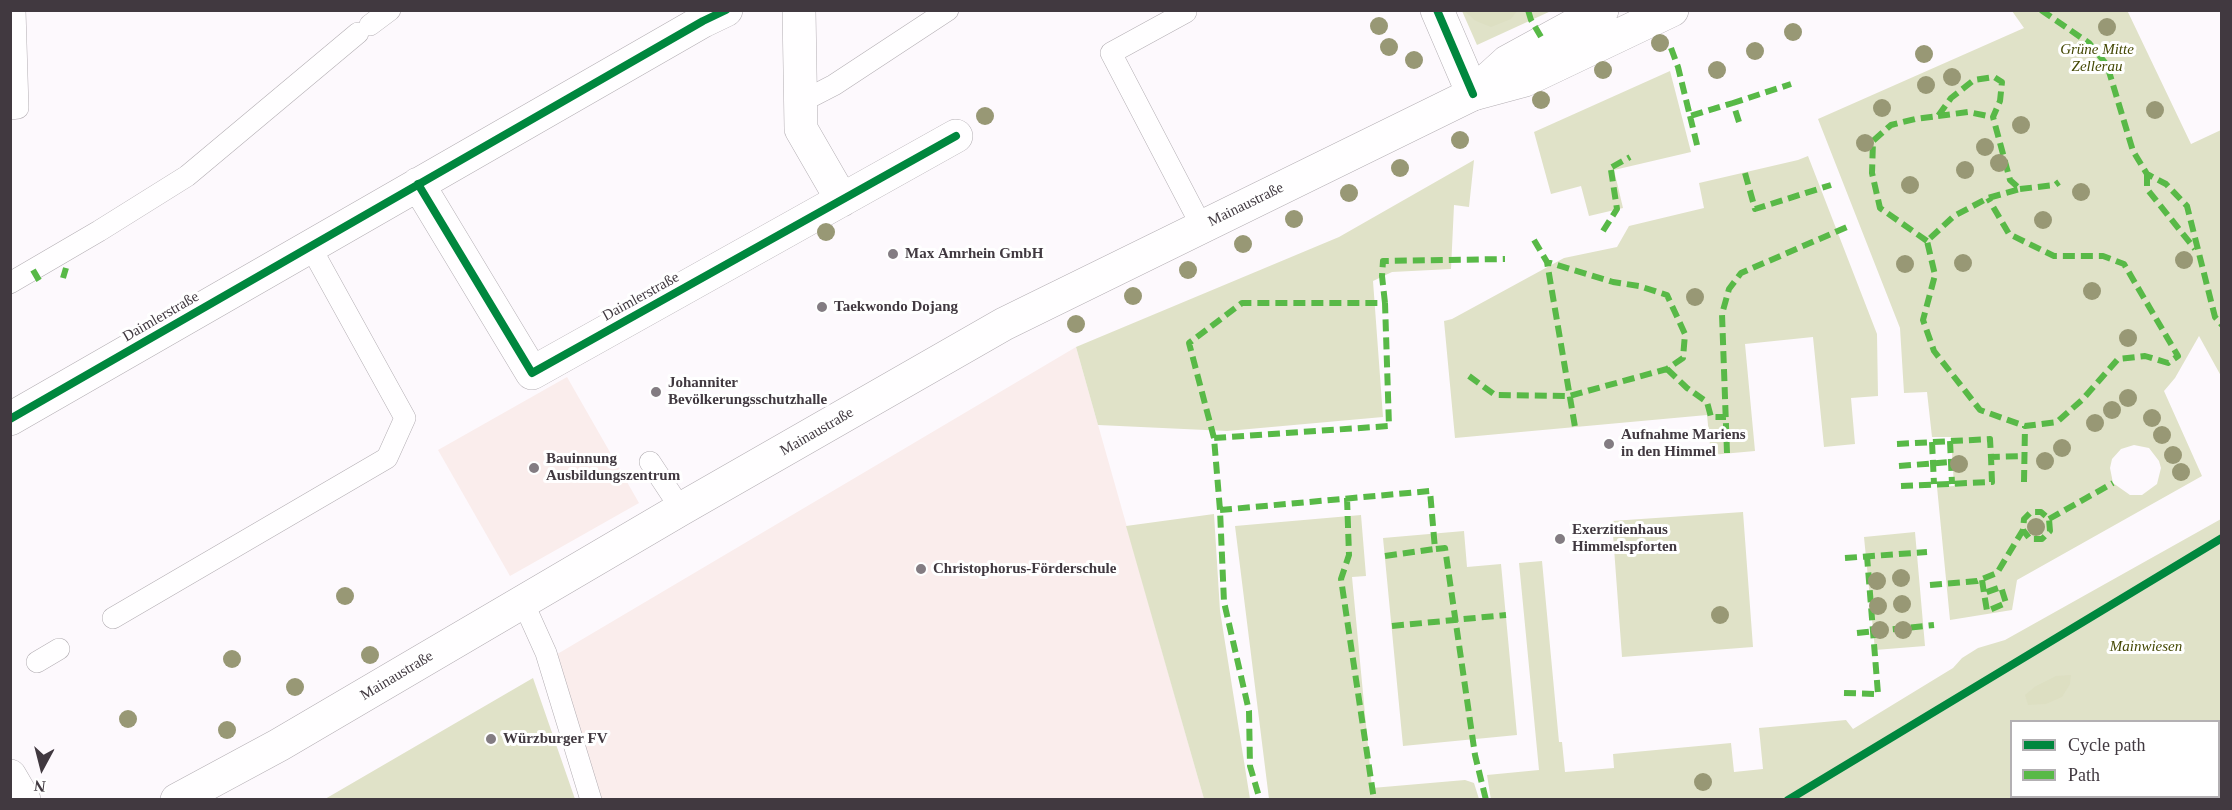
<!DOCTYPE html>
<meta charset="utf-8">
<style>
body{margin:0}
#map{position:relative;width:2232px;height:810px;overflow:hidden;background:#fdf9fd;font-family:Georgia,serif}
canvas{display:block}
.frame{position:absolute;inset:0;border:12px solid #413940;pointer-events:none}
.legend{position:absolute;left:2010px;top:720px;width:210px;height:78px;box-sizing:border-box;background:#fff;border:2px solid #b3b0b3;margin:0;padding:8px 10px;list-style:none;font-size:18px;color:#413940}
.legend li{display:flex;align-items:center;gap:12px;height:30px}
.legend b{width:30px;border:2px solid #b3b0b3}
.north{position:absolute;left:12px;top:738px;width:60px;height:60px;-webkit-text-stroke:4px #fff;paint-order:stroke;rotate:187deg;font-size:16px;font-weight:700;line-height:24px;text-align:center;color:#413940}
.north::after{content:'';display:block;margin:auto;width:21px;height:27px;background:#413940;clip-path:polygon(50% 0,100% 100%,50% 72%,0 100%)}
</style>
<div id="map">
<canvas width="2232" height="810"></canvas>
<div class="frame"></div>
<ul class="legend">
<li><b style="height:8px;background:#00873e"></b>Cycle path</li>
<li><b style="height:8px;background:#58b947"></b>Path</li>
</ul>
<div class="north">N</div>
</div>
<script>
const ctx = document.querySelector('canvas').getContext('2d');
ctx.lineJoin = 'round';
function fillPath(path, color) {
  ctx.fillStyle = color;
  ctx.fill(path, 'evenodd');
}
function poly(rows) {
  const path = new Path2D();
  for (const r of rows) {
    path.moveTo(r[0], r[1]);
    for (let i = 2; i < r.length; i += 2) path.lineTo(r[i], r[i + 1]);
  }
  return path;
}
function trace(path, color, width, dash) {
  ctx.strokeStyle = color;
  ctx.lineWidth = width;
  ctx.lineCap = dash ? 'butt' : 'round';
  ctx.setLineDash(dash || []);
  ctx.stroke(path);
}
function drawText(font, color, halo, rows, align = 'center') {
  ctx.font = font + ' Georgia,serif';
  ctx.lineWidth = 6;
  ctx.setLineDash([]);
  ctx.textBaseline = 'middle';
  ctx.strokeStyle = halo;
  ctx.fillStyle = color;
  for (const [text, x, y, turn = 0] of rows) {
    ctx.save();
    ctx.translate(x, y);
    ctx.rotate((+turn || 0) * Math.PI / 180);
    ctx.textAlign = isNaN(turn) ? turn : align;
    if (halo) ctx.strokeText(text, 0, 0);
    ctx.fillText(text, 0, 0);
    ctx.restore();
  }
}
const education = poly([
 [1076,347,1204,799,600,799,554,656],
 [567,377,639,503,510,576,438,450]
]);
const green = poly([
 [2127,10,2191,144,2221,130,2221,376,2199,336,2175,378,2164,391,2202,476,2017,580,2012,610,1950,620,1937,487,1954,486,1951,437,1932,437,1927,392,1904,393,1900,328,1818,119,2024,28,2012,11],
 [2134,445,2149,448,2159,461,2161,468,2157,484,2142,495,2130,495,2113,483,2110,468,2112,459,2121,449],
 [1462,11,1551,11,1477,45],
 [1670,71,1691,152,1614,170,1623,208,1589,216,1581,186,1551,194,1534,132],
 [1808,156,1877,334,1878,396,1851,398,1855,444,1824,447,1813,337,1745,344,1755,451,1711,455,1707,415,1455,438,1444,321,1452,319,1564,258,1617,247,1629,226,1704,208,1699,183,1798,160],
 [1474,160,1469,207,1454,205,1451,269,1392,272,1373,281,1383,417,1227,431,1098,425,1076,347,1339,237],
 [1743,512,1753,647,1622,657,1612,521],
 [1214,514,1220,611,1250,799,1204,799,1126,526],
 [1361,515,1366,576,1352,577,1372,788,1465,780,1474,783,1479,799,1269,799,1235,526],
 [2221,519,2221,799,1491,800,1487,775,1539,770,1519,563,1542,561,1559,742,1562,742,1565,772,1614,768,1613,754,1731,743,1734,772,1763,769,1759,728,1846,720,1853,729,1953,668,1962,658,1978,648,2005,640],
 [2012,722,2218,722,2218,796,2012,796],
 [1464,531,1467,567,1501,564,1517,735,1403,746,1383,538],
 [1915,532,1925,646,1875,650,1864,537],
 [533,678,575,799,325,799]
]);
const forest = poly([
 [1464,11,1517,11,1511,19,1491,27,1476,21],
 [2071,675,2070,684,2062,697,2046,704,2028,705,2025,695,2036,686,2056,676]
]);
const service = poly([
 [1186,12,1111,53,1202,227],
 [370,25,390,10],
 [801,102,834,85,948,10],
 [10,109,18,108,15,10],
 [10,283,99,231,187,176,358,33],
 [650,462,681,509],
 [523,602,546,653,591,800],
 [113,618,387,458,405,418,310,246],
 [37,662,59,649]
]);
const minor = poly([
 [799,10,801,129,842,200],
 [1437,10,1473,94],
 [418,184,532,373,956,136],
 [10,419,703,21,726,10],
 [10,776,24,800]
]);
const secondary = poly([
 [1474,92,1507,62,1602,10],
 [177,800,279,745,681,509,1004,324,1473,94,1525,80,1672,10]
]);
const quiet = poly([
 [1528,10,1531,20,1544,42],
 [2041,10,2089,43,2107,65,2133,151,2147,174,2166,184,2187,206,2215,317,2222,325],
 [1671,48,1678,67,1690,116,1733,103],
 [1690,116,1698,149],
 [1938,116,1968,112,1993,117],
 [1739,122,1733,103,1791,84],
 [1612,167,1630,157],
 [1745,173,1755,209,1831,185],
 [2147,174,2147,189,2195,249],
 [2020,189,2055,185,2059,182],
 [1603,231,1617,209,1611,170],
 [1534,240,1547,262,1575,427],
 [1927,241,1880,208,1872,173,1873,141,1891,125,1915,119,1938,116,1951,98,1974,80,1994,77,2002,82,2000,101,1993,117,2010,180,2020,189,1988,198,1954,216,1927,241,1935,275,1923,320,1934,351,1980,410,2025,426,2057,422,2083,399,2118,359,2145,356,2168,363,2178,356,2124,264,2103,256,2054,256,2009,234,1988,198],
 [33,270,40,282],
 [63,278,66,268],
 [1385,303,1382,276,1383,261,1505,259],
 [1667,369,1687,388,1707,402,1711,417,1726,417],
 [1469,376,1495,395,1569,396,1667,369,1683,358,1685,334,1667,295,1639,286,1613,282,1547,262],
 [1214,438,1189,343,1242,303,1385,303,1389,426,1214,438,1220,510,1224,602,1249,711,1250,766,1260,800],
 [1950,441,1952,484],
 [1932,442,1934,484],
 [1897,444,1990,439,1991,457,2024,456],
 [1727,453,1722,314,1729,289,1741,273,1847,227],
 [1899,466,1951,462],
 [2024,482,2025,426],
 [1901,486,1992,482,1991,457],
 [1347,498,1349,555,1341,579,1374,800],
 [1220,510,1430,491,1435,549,1445,548,1475,755,1486,800],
 [2049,519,2113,483],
 [1385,556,1435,549],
 [1845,558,1927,552],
 [1982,580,1984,593,1987,611,2006,603,2001,587,1984,593],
 [1930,585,1977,581,1997,573,2023,530,2024,519,2031,512,2041,512,2049,519,2050,531,2042,539,2030,539,2023,530],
 [1392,626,1506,615],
 [1857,633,1934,625],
 [1844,693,1878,694,1867,556]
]);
const cycleway = poly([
 [1437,10,1473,94],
 [418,184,532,373,956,136],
 [10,419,703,21,726,10],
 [1788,800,2222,538]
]);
const trees = [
 [1379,26],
 [2107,27],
 [1793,32],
 [1660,43],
 [1389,47],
 [1755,51],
 [1924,54],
 [1414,60],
 [1603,70],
 [1717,70],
 [1952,77],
 [1926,85],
 [1541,100],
 [1882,108],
 [2155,110],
 [985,116],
 [2021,125],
 [1460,140],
 [1865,143],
 [1985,147],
 [1999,163],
 [1400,168],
 [1965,170],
 [1910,185],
 [2081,192],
 [1349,193],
 [1294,219],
 [2043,220],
 [826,232],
 [1243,244],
 [2184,260],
 [1963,263],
 [1905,264],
 [1188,270],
 [2092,291],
 [1133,296],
 [1695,297],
 [1076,324],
 [2128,338],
 [2128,398],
 [2112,410],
 [2152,418],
 [2095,423],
 [2162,435],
 [2062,448],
 [2173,455],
 [2045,461],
 [1959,464],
 [2181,472],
 [2036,527],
 [1901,578],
 [1877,581],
 [345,596],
 [1902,604],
 [1878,606],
 [1720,615],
 [1880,630],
 [1903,630],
 [370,655],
 [232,659],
 [295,687],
 [128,719],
 [227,730],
 [1703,782]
];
const markers = [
 [893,254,6,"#837c82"],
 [822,307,6,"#837c82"],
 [656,392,6,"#837c82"],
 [1609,444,6,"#837c82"],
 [534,468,6,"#837c82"],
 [1560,539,6,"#837c82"],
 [921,569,6,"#837c82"],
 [491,739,6,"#837c82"]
];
const parkNames = [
 ["Grüne Mitte",2097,50],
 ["Zellerau",2097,67],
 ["Mainwiesen",2146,647]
];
const streetNames = [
 ["Mainaustraße",1246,205,-26],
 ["Daimlerstraße",641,297,-29],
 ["Daimlerstraße",161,317,-30],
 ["Mainaustraße",817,432,-30],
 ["Mainaustraße",397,676,-31]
];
const poiNames = [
 ["Max Amrhein GmbH",905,254],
 ["Taekwondo Dojang",834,307],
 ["Johanniter",668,383],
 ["Bevölkerungsschutzhalle",668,400],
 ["Aufnahme Mariens",1621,435],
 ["in den Himmel",1621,452],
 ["Bauinnung",546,459],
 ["Ausbildungszentrum",546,476],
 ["Exerzitienhaus",1572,530],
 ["Himmelspforten",1572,547],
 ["Christophorus-Förderschule",933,569],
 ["Würzburger FV",503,739]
];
fillPath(education, '#faedec');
fillPath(green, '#e0e2c8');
fillPath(forest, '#dddfc2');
trace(service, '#b3aeb3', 22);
trace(minor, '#b3aeb3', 34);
trace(secondary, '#b3aeb3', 34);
trace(service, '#fffeff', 21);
trace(minor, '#fffeff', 33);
trace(secondary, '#fffeff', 33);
trace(quiet, '#58b947', 6, [12, 6]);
trace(cycleway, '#00873e', 8);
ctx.fillStyle = '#989875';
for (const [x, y] of trees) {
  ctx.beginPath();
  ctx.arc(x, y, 9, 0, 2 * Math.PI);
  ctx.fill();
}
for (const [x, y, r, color] of markers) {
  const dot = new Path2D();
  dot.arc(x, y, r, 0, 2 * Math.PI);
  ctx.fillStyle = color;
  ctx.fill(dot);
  trace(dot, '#fff', 2);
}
drawText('italic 15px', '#454905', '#fff', parkNames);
drawText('15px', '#413940', '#fff', streetNames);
drawText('bold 15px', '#413940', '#fff', poiNames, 'left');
</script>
